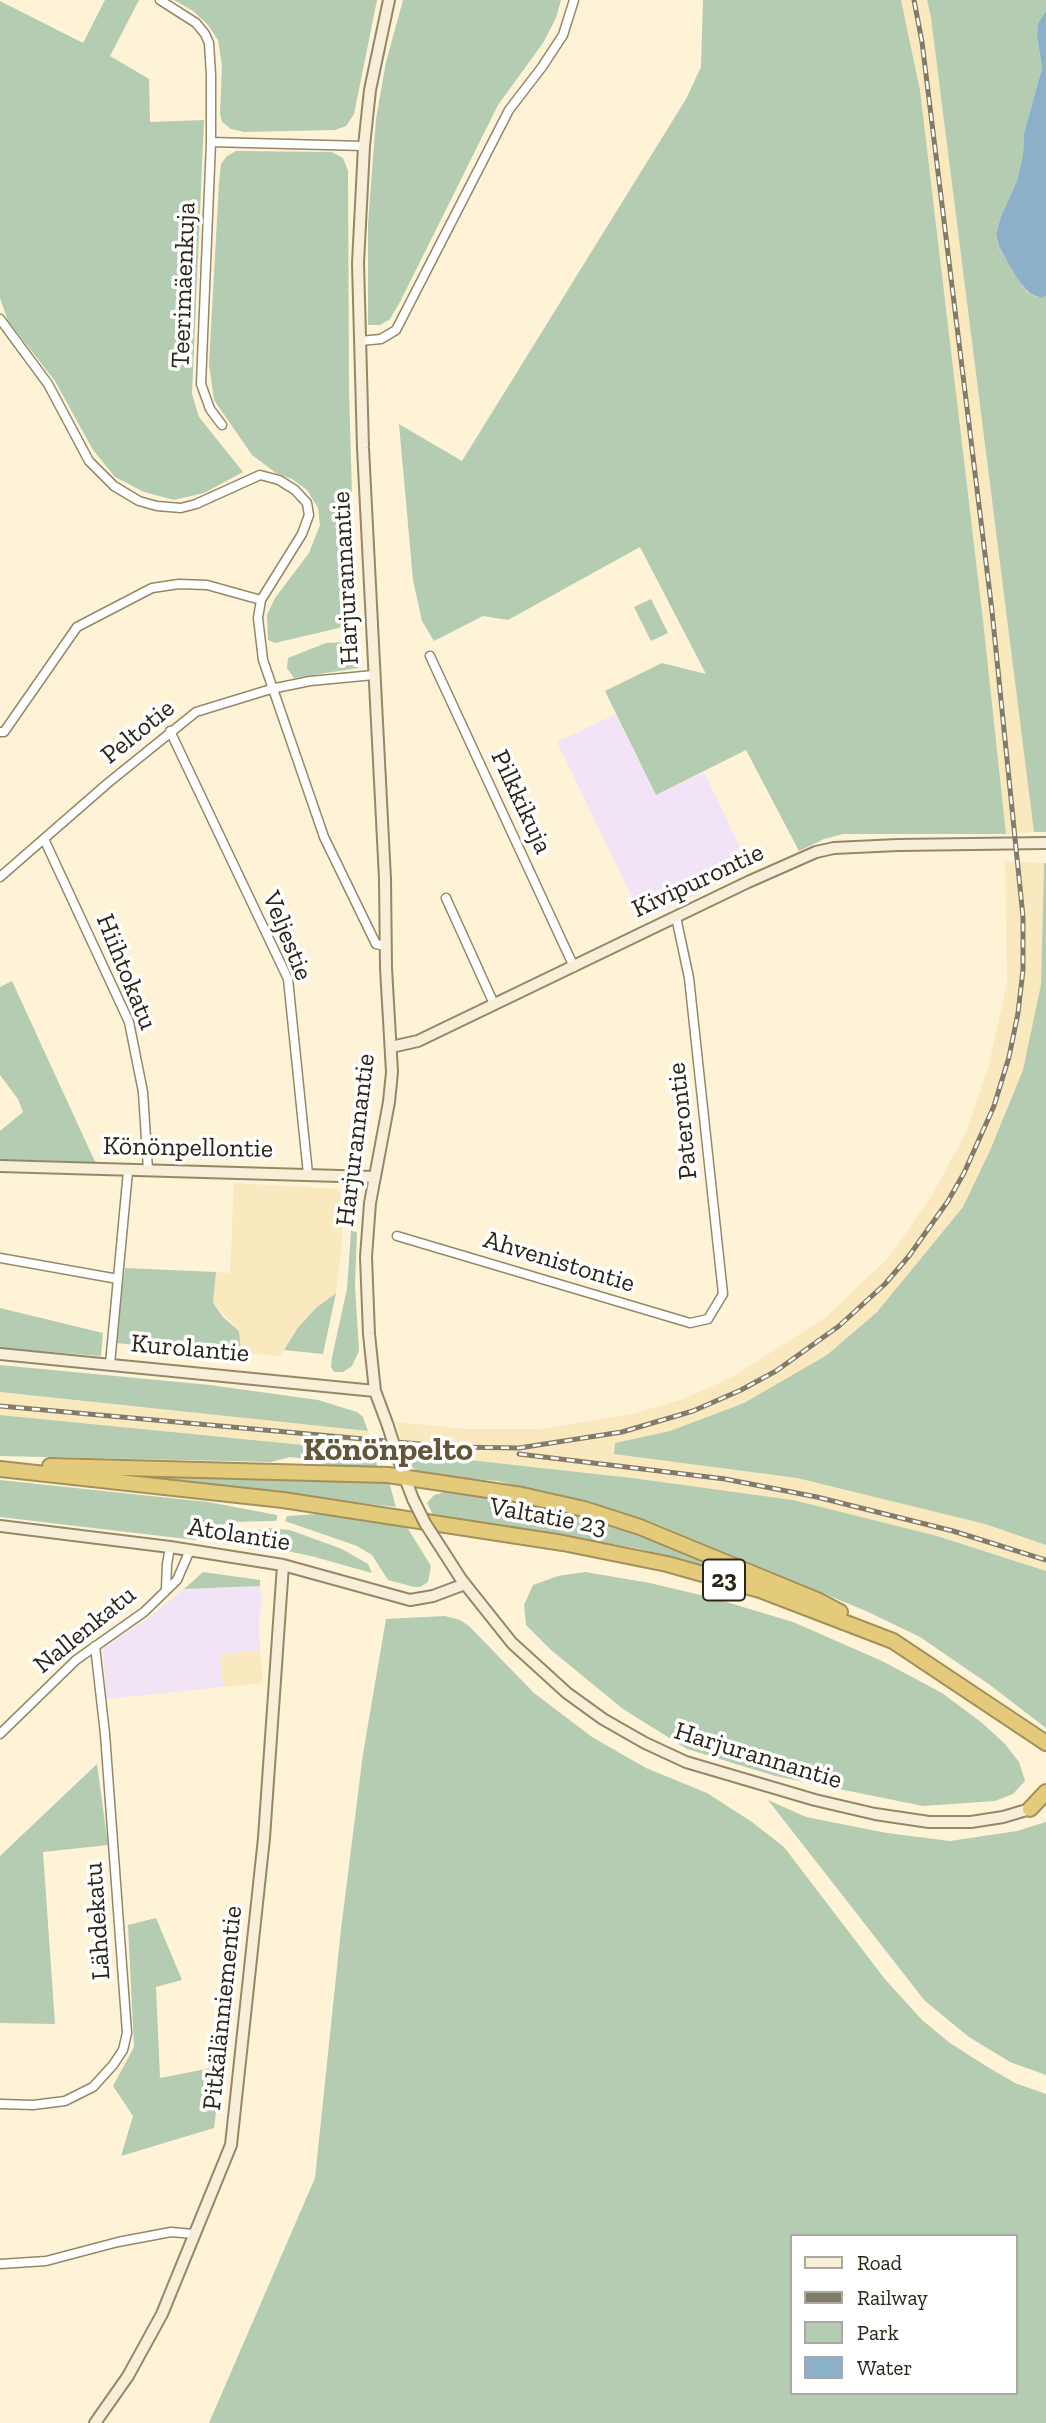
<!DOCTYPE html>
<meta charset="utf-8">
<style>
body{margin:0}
#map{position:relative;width:1046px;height:2423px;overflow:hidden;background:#fef3d7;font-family:"Zilla Slab",serif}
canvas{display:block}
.legend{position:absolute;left:790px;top:2234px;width:228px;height:161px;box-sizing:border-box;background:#fff;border:2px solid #aaa8a3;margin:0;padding:9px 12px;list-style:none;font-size:21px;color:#2b2619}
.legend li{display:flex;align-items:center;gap:14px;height:35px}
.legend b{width:35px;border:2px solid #aaa8a3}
</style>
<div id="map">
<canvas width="1046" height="2423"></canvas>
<ul class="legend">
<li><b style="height:9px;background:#f7efd8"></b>Road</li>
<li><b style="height:9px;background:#827b68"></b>Railway</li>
<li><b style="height:19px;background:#b3ccb2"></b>Park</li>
<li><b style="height:19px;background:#8cb0c9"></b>Water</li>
</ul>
</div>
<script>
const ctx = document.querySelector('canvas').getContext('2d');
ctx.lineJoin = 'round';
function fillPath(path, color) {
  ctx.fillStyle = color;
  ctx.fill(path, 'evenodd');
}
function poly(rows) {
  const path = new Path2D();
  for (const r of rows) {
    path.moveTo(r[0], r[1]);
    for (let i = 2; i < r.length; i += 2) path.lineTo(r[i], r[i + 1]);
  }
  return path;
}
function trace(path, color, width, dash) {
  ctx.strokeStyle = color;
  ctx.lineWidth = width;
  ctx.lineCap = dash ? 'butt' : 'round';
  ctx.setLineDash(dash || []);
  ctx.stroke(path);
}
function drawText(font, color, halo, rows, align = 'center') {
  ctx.font = font + ' "Zilla Slab",serif';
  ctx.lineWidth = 7;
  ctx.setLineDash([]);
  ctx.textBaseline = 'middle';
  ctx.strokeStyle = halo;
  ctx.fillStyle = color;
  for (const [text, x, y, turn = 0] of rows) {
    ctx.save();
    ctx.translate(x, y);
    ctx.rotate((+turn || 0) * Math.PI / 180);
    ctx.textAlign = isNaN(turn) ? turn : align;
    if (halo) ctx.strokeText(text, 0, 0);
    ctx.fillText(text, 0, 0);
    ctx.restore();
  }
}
const built = poly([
 [901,0,927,0,931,18,1034,832,1006,834,983,620,920,90],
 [1005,861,1044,863,1041,984,1023,1070,993,1143,963,1207,877,1312,827,1355,744,1403,670,1431,615,1443,614,1453,797,1478,985,1524,1046,1545,1046,1571,937,1536,793,1500,632,1478,460,1459,408,1460,396,1422,466,1429,540,1429,632,1414,683,1399,732,1377,825,1318,890,1256,932,1195,966,1132,988,1068,1007,984],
 [234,1183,338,1189,342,1197,342,1245,336,1293,327,1299,288,1343,281,1356,241,1353,239,1331,213,1303,216,1272,230,1273],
 [0,1392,368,1431,374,1452,0,1415],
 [260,1650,263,1683,223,1687,220,1654]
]);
const education = poly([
 [616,714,656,795,704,772,750,868,643,920,557,742],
 [260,1586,262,1602,259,1621,260,1650,220,1655,223,1687,106,1699,103,1648,144,1621,184,1589]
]);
const green = poly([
 [105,0,139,0,110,56,149,79,150,122,204,120,192,394,199,417,243,472,204,493,174,500,144,492,115,477,93,450,55,381,8,321,0,298,0,1,83,43],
 [174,0,377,0,354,114,346,126,335,130,244,132,231,129,222,122,220,113,222,66,218,40,208,25,193,11],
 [403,0,561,0,556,18,543,43,498,105,401,300,390,319,380,325,368,325,368,224,376,119,386,62],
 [703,0,901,0,920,90,983,620,1006,834,843,834,824,839,799,851,746,750,656,795,605,691,662,663,706,674,640,547,508,620,483,616,434,641,422,621,413,580,399,424,462,461,686,99,701,67],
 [927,0,1046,0,1046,11,1039,24,1037,36,1042,68,1024,133,1023,154,1017,181,1001,216,996,234,999,248,1028,293,1041,298,1046,296,1046,832,1034,832,931,18],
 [236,151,332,152,343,158,348,171,349,389,355,600,352,618,347,626,275,643,268,640,267,615,275,598,309,553,320,525,318,508,307,490,292,479,276,473,252,455,214,400,209,364,219,183,221,164,227,156],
 [651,599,668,633,651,641,634,607],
 [346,642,357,643,358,668,294,678,287,668,288,658,326,643],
 [1044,863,1046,863,1046,1545,985,1524,797,1478,614,1454,615,1443,670,1431,744,1403,827,1355,877,1312,963,1207,991,1148,1023,1070,1041,984],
 [12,981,97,1166,0,1161,0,1131,23,1112,18,1099,0,1075,0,987],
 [351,1231,357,1232,355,1286,359,1351,352,1366,343,1372,334,1372,331,1367,332,1357,347,1289],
 [125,1268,216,1272,213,1303,223,1317,239,1331,241,1353,115,1343],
 [336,1293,323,1354,284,1350,297,1329,316,1308],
 [0,1308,103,1333,101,1356,0,1348],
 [0,1365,210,1385,318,1400,357,1412,363,1417,368,1431,0,1392],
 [0,1415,374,1452,377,1466,373,1469,328,1467,315,1460,290,1457,271,1462,0,1456],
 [460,1459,632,1478,793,1500,937,1536,1046,1571,1046,1728,990,1685,920,1637,866,1611,647,1520,498,1481,427,1476,414,1469,408,1460],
 [94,1472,367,1480,389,1482,396,1507],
 [0,1480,208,1502,277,1515,277,1519,276,1521,228,1522,195,1540,0,1517],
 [445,1492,554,1508,593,1518,761,1581,636,1548,433,1515,427,1503,434,1495],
 [318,1514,405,1524,431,1566,428,1582,420,1587,414,1587,388,1580,372,1555,357,1546,285,1521,287,1516],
 [268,1528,290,1530,342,1549,368,1564,372,1573,311,1556,277,1549,223,1544,239,1534],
 [203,1572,260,1580,260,1586,184,1589],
 [585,1572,650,1583,713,1598,793,1622,882,1661,942,1693,981,1722,1005,1744,1019,1762,1025,1781,1013,1794,995,1801,923,1806,775,1776,687,1749,623,1709,551,1650,526,1625,524,1605,533,1585,558,1576],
 [445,1616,460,1620,469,1626,534,1693,592,1737,646,1768,707,1793,752,1822,784,1847,884,1978,922,2020,950,2043,986,2066,1015,2083,1046,2094,1046,2423,209,2423,315,2178,341,1929,363,1754,386,1619],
 [792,2236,1016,2236,1016,2393,792,2393],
 [97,1764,108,1845,43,1852,55,2024,0,2023,0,1856],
 [768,1800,806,1817,887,1833,950,1841,1017,1831,1046,1822,1046,2075,1010,2062,969,2037,925,2001],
 [156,1918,182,1980,156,1987,160,2078,222,2066,214,2128,121,2156,133,2116,113,2086,134,2047,128,1925]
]);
const water = poly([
 [1046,11,1046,296,1041,298,1029,293,1017,278,999,247,996,234,1001,216,1017,181,1023,154,1024,133,1042,68,1037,36,1038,24]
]);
const street = poly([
 [160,0,196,23,205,34,209,43,211,75,211,142,364,146],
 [211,142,201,384,210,409,222,425],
 [0,319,48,384,89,461,114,486,139,501,157,506,181,508,196,504,260,475,279,480,295,490,307,503,309,515,302,534,261,600,258,618,263,660,324,837,376,944,385,946],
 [360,341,381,339,396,330,509,110,542,67,563,35,574,0],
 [430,656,574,967],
 [170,731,288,979,308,1174],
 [0,732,4,732,77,627,152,588,179,584,207,585,261,600],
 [44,839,129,1022,143,1092,148,1170],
 [0,877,108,783,196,712,271,689,310,681,374,675],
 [446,898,494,1004],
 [397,1236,690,1323,708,1319,723,1294,689,978,676,917],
 [0,1258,118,1279],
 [110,1364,128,1171],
 [166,1589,167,1564,170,1547],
 [0,1734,76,1660,144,1612,177,1580,190,1550],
 [0,2104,33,2105,65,2101,93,2087,113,2065,123,2050,127,2033,105,1734,95,1646],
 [0,2264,46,2261,118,2242,171,2232,194,2234]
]);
const secondary = poly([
 [391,1047,418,1041,748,882,816,852,834,848,898,845,1046,843],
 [0,1166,374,1177],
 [0,1354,375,1391],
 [388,1426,375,1391,369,1334,366,1257,370,1203,389,1102,392,1072,386,968,385,879,363,448,358,263,364,146,370,90,389,0],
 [403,1473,413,1499],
 [0,1526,170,1547,283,1565,410,1600,433,1596,465,1584],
 [461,1579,512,1643,567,1693,603,1719,645,1743,686,1762,815,1800,875,1814,929,1822,971,1822,1003,1817,1030,1809],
 [95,2423,128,2376,162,2314,231,2145,264,1838,283,1565]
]);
const highway = poly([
 [50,1466,388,1475,522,1495,584,1509,640,1527,817,1600,840,1612],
 [0,1469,283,1500,563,1543,667,1564,760,1590,893,1641,1046,1743],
 [1030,1809,1046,1792]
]);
const rail = poly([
 [0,1406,463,1448],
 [453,1447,519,1448,622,1432,693,1411,741,1390,776,1371,839,1326,885,1284,909,1256,948,1201,964,1173,994,1106,1009,1057,1018,1013,1023,970,1023,917,992,611,922,42,914,0],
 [519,1454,725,1479,817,1497,953,1531,1046,1560]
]);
const secondaryBridge = poly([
 [388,1426,401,1467],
 [413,1499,425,1523,461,1579]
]);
const shields = [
 [724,1580,42]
];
const shieldNames = [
 ["23",724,1580]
];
const streetNames = [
 ["Teerimäenkuja",184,285,-88],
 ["Harjurannantie",346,578,-93],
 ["Peltotie",138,732,-39],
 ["Pilkkikuja",521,802,65],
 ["Kivipurontie",698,881,-25],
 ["Veljestie",287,936,68],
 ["Hiihtokatu",126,972,68],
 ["Paterontie",683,1121,-96],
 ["Harjurannantie",356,1140,-83],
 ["Könönpellontie",188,1148,1],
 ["Ahvenistontie",559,1262,17],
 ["Kurolantie",190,1349,5],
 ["Valtatie 23",548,1517,10],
 ["Atolantie",239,1535,9],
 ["Nallenkatu",85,1630,-39],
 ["Harjurannantie",758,1756,17],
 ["Lähdekatu",98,1921,-94],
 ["Pitkälänniementie",223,2008,-84]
];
const districtNames = [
 ["Könönpelto",388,1451]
];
fillPath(built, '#fae9be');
fillPath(education, '#f2e4f7');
fillPath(green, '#b3ccb2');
fillPath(water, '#8cb0c9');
trace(street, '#958868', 11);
trace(secondary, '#958868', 14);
trace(highway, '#a39159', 18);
trace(street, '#fff', 8);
trace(secondary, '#f7efd8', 10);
trace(highway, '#e4cb7c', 14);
trace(rail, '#827b68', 5);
trace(rail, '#fff', 2.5, [8]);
trace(secondaryBridge, '#958868', 14, []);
trace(secondaryBridge, '#f7efd8', 10);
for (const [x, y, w] of shields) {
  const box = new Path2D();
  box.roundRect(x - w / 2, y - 20.5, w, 41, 5);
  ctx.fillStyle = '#fff';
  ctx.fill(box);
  trace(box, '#2b2619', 2);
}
drawText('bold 24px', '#2b2619', null, shieldNames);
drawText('26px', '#2b2619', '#fff', streetNames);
drawText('bold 33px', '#625638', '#fff', districtNames);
</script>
